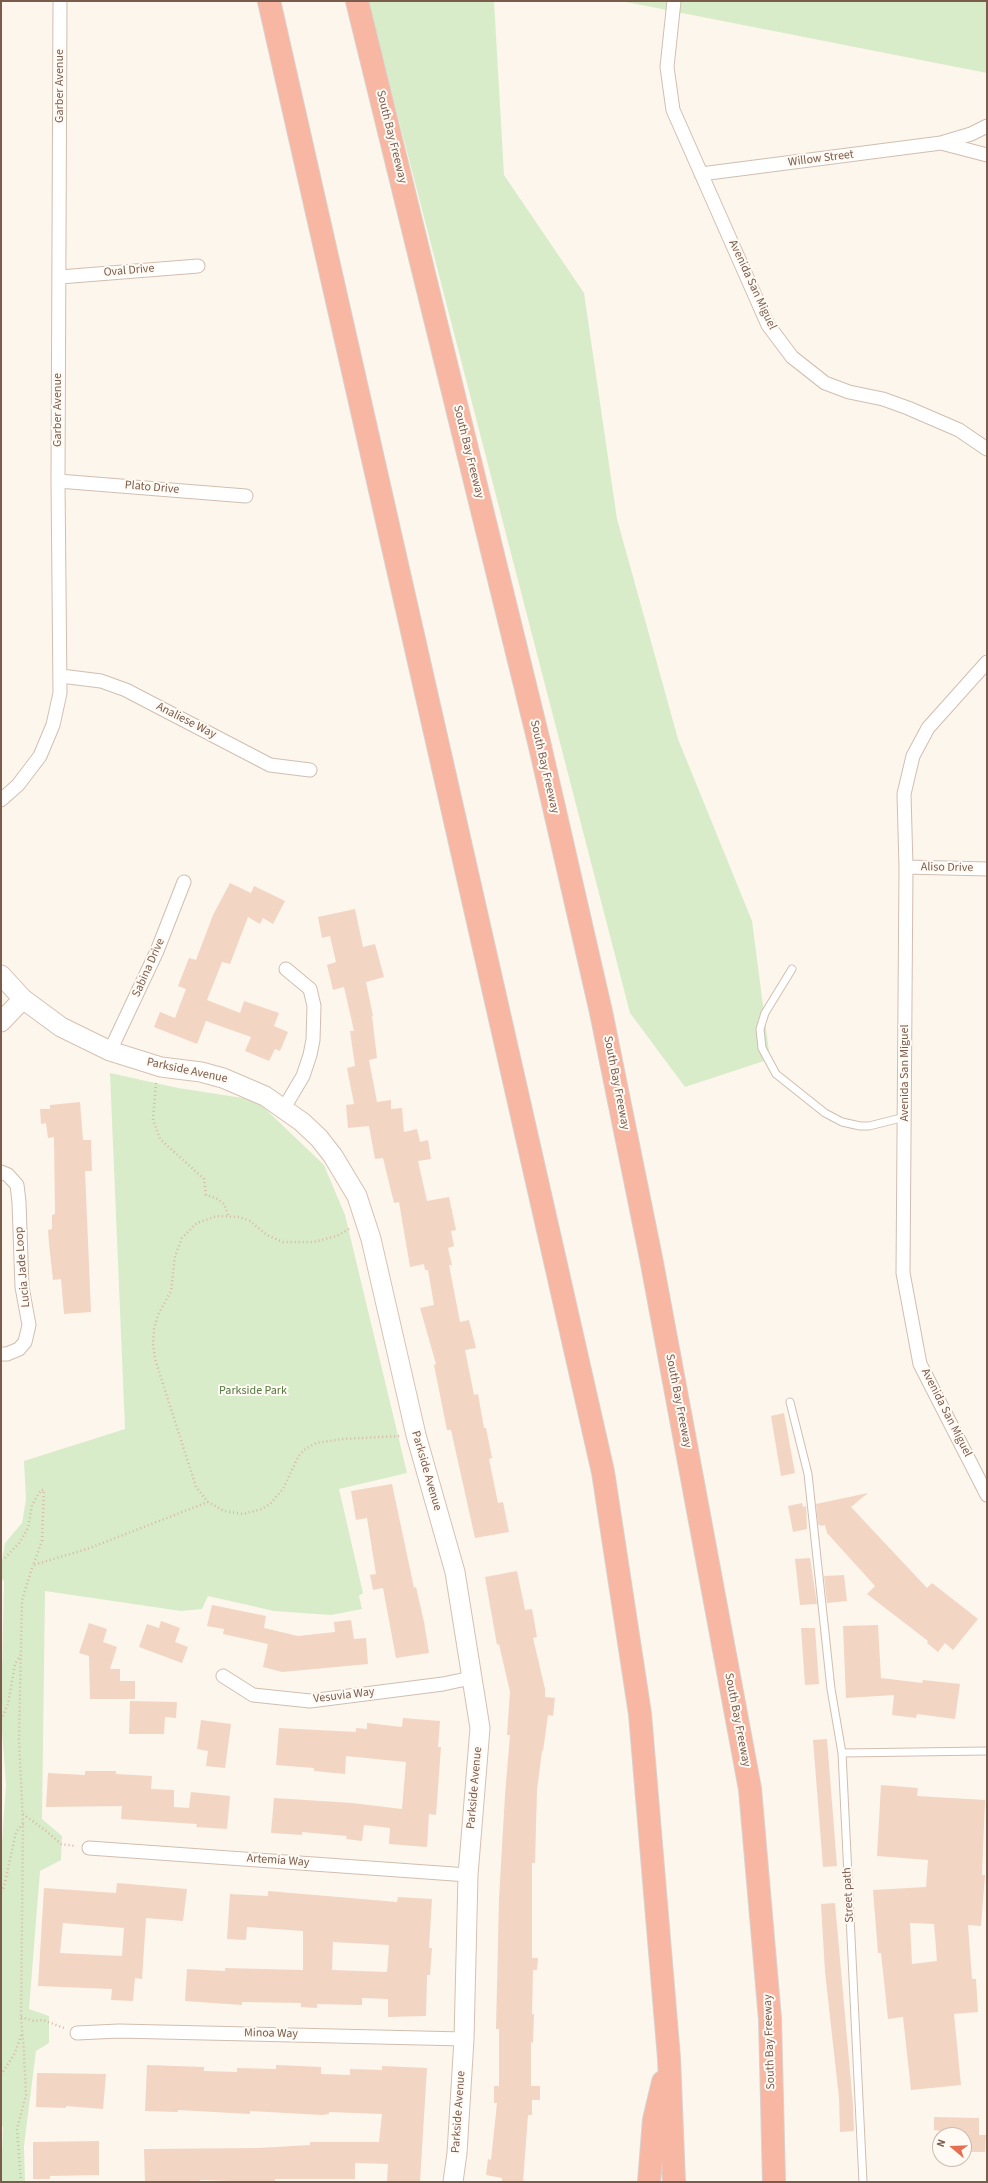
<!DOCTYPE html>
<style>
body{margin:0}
#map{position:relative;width:988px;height:2183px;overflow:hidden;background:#fdf6ec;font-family:"Source Sans 3",sans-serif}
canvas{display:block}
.frame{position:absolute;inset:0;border:2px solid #7a5c4d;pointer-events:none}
.north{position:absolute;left:932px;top:2127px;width:40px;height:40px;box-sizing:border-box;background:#fffaf3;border:1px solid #cabbb1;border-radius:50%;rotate:289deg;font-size:11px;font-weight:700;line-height:16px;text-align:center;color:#7a5c4d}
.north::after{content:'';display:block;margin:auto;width:14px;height:18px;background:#e76f51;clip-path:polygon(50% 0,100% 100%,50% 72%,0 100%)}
</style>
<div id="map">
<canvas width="988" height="2183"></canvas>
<div class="frame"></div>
<div class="north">N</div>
</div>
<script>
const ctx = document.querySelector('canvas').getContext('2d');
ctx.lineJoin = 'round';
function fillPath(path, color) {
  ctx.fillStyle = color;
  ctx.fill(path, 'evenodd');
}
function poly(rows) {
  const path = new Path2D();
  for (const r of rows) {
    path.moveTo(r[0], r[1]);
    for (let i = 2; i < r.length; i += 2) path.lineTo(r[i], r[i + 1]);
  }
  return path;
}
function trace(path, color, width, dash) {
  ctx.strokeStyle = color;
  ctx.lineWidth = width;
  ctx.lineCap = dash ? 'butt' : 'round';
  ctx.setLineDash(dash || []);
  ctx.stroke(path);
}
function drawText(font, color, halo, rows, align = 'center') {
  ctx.font = font + ' "Source Sans 3",sans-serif';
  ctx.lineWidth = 4;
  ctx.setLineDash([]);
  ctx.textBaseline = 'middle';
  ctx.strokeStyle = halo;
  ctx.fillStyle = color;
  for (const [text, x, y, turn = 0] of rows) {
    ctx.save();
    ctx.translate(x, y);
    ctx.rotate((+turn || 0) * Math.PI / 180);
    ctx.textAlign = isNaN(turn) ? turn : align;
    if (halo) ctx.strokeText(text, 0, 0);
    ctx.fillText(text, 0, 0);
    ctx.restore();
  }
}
const green = poly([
 [368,1,494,1,504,175,584,293,617,519,678,739,752,921,770,1059,685,1087,630,1013],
 [621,1,987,1,987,73],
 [110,1073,178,1088,256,1100,324,1165,345,1215,407,1473,339,1489,363,1593,359,1596,362,1609,331,1615,274,1611,208,1596,202,1609,181,1611,45,1591,42,1819,62,1836,61,1860,40,1871,29,2009,49,2016,49,2043,36,2051,24,2146,25,2182,1,2182,3,2127,1,2124,1,1857,6,1785,1,1717,4,1581,1,1578,1,1567,5,1543,22,1523,26,1500,24,1461,125,1429]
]);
const building = poly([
 [230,883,251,893,254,886,285,901,273,924,263,918,260,924,248,917,230,964,222,962,207,1000,240,1013,244,1001,279,1013,274,1026,288,1032,280,1051,275,1049,269,1061,245,1051,251,1037,206,1021,197,1044,154,1027,160,1012,175,1018,186,989,178,986,189,958,196,960,213,915],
 [355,909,363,947,375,944,384,977,366,982,373,1016,372,1016,377,1058,369,1060,377,1102,391,1100,391,1109,402,1108,404,1132,417,1129,420,1142,428,1140,431,1159,418,1161,427,1201,449,1197,456,1230,451,1231,454,1246,448,1248,452,1265,449,1265,460,1322,469,1320,476,1348,465,1350,474,1395,478,1394,484,1428,486,1428,492,1458,489,1459,498,1503,503,1502,509,1532,475,1538,451,1430,447,1430,434,1365,436,1364,420,1308,434,1305,428,1270,425,1270,424,1264,410,1267,399,1202,394,1203,383,1158,375,1159,369,1126,348,1128,346,1105,354,1104,347,1068,355,1066,350,1031,354,1031,344,987,333,990,327,965,336,962,330,936,322,938,318,917],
 [80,1102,83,1140,91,1140,92,1171,85,1171,91,1312,64,1314,61,1279,53,1280,49,1244,48,1230,52,1229,52,1215,55,1214,54,1137,48,1138,46,1123,41,1124,40,1109,50,1109,50,1105],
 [784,1413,795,1473,781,1476,771,1416],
 [392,1484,414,1588,416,1587,424,1622,429,1653,396,1658,383,1588,373,1590,370,1575,376,1574,367,1518,356,1520,351,1491],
 [868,1493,851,1507,927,1588,932,1583,978,1619,953,1650,945,1643,938,1652,927,1643,928,1641,867,1594,875,1586,827,1533,825,1525,821,1526,818,1524,816,1504],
 [802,1503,803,1507,806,1506,807,1529,793,1532,788,1506],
 [810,1558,817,1604,800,1605,795,1559],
 [517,1571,525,1610,532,1609,537,1637,533,1638,545,1689,545,1697,555,1698,553,1716,548,1715,543,1751,542,1751,537,1790,535,1863,532,1863,532,1958,538,1958,537,1970,533,1970,532,2014,534,2014,533,2043,531,2042,531,2086,540,2086,540,2100,532,2100,532,2115,528,2115,523,2182,502,2182,502,2178,486,2175,488,2159,491,2160,497,2103,494,2103,494,2086,499,2086,499,2029,496,2029,499,1899,505,1795,510,1735,507,1735,510,1692,499,1644,497,1645,485,1577],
 [844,1575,847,1601,827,1603,824,1576],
 [212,1605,266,1616,264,1628,298,1636,335,1632,334,1622,351,1620,354,1639,366,1638,368,1664,282,1672,263,1667,268,1644,223,1634,224,1629,207,1626],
 [161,1621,180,1628,175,1642,188,1647,182,1663,139,1647,147,1624,159,1628],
 [89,1623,107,1629,103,1642,117,1647,110,1669,120,1669,120,1681,135,1681,135,1699,90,1699,89,1656,79,1653],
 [878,1625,881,1678,922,1683,923,1680,960,1684,955,1719,917,1714,916,1718,892,1715,894,1695,846,1698,843,1626],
 [801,1628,815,1628,819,1684,805,1685],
 [130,1701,177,1702,176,1718,165,1717,164,1734,129,1734],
 [403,1718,440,1721,438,1747,441,1747,436,1815,429,1814,427,1847,389,1844,390,1828,364,1825,362,1841,346,1839,347,1836,302,1832,302,1835,271,1833,274,1798,352,1803,402,1809,406,1762,346,1756,345,1774,314,1771,314,1768,276,1765,279,1728,356,1732,356,1728,367,1729,367,1723,402,1727],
 [201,1720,231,1724,225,1768,206,1766,208,1751,197,1749],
 [827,1739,837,1866,823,1867,813,1740],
 [85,1771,116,1771,116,1774,152,1776,151,1789,174,1790,174,1807,189,1808,191,1792,230,1796,227,1829,196,1827,197,1824,121,1819,122,1806,46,1807,48,1773,85,1775],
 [881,1785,918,1788,917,1796,985,1800,982,1875,985,1875,981,1926,968,1925,972,1979,976,1979,978,2012,954,2014,961,2085,911,2090,903,2017,888,2019,881,1953,878,1953,873,1890,926,1887,928,1860,877,1856],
 [910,1923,934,1924,937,1961,912,1964],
 [117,1883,187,1889,183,1921,146,1918,142,1979,135,1978,133,2001,111,2000,112,1989,38,1986,44,1888,116,1893],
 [63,1923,124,1928,122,1956,60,1953],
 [268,1891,397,1902,398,1897,432,1899,429,1948,432,1948,430,1975,427,1975,426,2016,388,2017,388,1999,362,1998,362,2005,317,2004,317,2008,301,2007,301,2003,242,2002,242,2005,185,2001,187,1969,225,1971,225,1968,303,1970,303,1931,247,1927,246,1940,227,1939,230,1894,268,1896],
 [333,1942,389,1945,387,1972,332,1970],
 [835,1903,853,2105,854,2131,840,2132,839,2098,825,1972,821,1904],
 [147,2065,204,2067,204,2071,237,2072,237,2068,276,2069,276,2065,321,2067,321,2074,350,2075,350,2069,382,2070,382,2066,427,2068,420,2181,387,2181,388,2164,355,2163,355,2179,275,2179,275,2182,263,2182,200,2180,200,2182,145,2182,144,2149,259,2148,310,2145,310,2142,379,2142,382,2114,329,2112,329,2114,322,2115,250,2111,250,2114,178,2110,178,2112,145,2111],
 [37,2073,106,2074,103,2109,66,2106,66,2108,36,2107],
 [934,2117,979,2118,979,2135,986,2135,985,2152,964,2152,964,2135,941,2135,941,2131,934,2130],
 [99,2141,99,2175,50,2176,50,2179,33,2179,33,2142]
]);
const path = poly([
 [156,1083,153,1120,160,1139,204,1179,206,1195,216,1198,224,1204,228,1215],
 [349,1229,337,1236,314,1242,283,1242,267,1235,250,1221,239,1217,217,1216,197,1223,182,1238,175,1256,171,1291,158,1315,154,1329,153,1344,155,1359,196,1487,208,1502,224,1511,243,1514,262,1509,270,1504,283,1489,298,1457,304,1450,316,1443,342,1439,400,1436],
 [5,1558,20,1542,28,1528,32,1505,41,1490,44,1490,42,1541,33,1565,87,1549,208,1502],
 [1,1720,8,1704,15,1664,22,1653],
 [23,1814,45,1830,61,1844,75,1846],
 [1,1892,4,1887,16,1832,23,1824],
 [21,2017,34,2021,43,2020,64,2028],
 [1,2075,15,2053,22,2033],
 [21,2182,17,2129,26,2095,24,2052,21,2017,23,1824,19,1739,22,1600,33,1565]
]);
const lane = poly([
 [792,969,765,1013,760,1029,762,1048,776,1074,825,1113,842,1122,860,1126,869,1126,905,1117],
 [790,1402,808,1474,831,1689,842,1753,863,2182],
 [842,1753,987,1751]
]);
const street = poly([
 [674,1,667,67,673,110,768,325,792,357,825,383,849,392,883,399,908,408,959,430,987,449],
 [987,126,971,134,941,143,987,155],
 [701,174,941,143],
 [60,277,198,266],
 [58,481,246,496],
 [987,662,928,728,913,756,904,794,906,867,903,1273,920,1364,987,1495],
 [61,676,101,681,126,690,270,765,310,770],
 [1,800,18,785,40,756,53,725,60,693,58,481,60,1],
 [906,867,987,869],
 [110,1051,157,951,184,882],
 [284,1108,303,1076,310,1055,313,1040,314,1006,310,989,286,969],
 [1,1172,8,1175,17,1185,19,1202,22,1287,29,1325,25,1342,19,1349,7,1354,1,1354],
 [223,1676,253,1695,310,1701,443,1684,471,1678],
 [89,1848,468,1875],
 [77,2033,119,2031,464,2039]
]);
const secondary = poly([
 [1,975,23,999,61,1027,110,1051,161,1067,201,1072,223,1078,265,1096,302,1122,319,1138,333,1156,357,1196,371,1239,416,1435,455,1572,480,1728,468,1875,464,2039,457,2153,453,2182],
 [1,1022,23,999]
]);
const highway = poly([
 [269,1,603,1472,640,1714,669,2058,674,2182],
 [357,1,539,742,601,1012,651,1258,750,1789,770,2019,774,2182],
 [649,2182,654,2120,663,2082]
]);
const streetNames = [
 ["Garber Avenue",60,86,-90],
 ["South Bay Freeway",391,137,76],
 ["Willow Street",821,159,-7],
 ["Oval Drive",129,271,-5],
 ["Avenida San Miguel",752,285,65],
 ["Garber Avenue",58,410,-90],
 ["South Bay Freeway",468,452,76],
 ["Plato Drive",152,488,5],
 ["Analiese Way",186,721,27],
 ["South Bay Freeway",544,767,77],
 ["Aliso Drive",947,868,1],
 ["Sabina Drive",149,968,-66],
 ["Parkside Avenue",187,1071,12],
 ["Avenida San Miguel",905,1073,-90],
 ["South Bay Freeway",616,1083,79],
 ["Lucia Jade Loop",23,1267,-95],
 ["South Bay Freeway",678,1401,79],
 ["Avenida San Miguel",946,1413,63],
 ["Parkside Avenue",426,1471,74],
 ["Vesuvia Way",344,1696,-7],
 ["South Bay Freeway",737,1720,79],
 ["Parkside Avenue",475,1788,-85],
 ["Artemia Way",278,1861,4],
 ["Street path",849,1895,-93],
 ["Minoa Way",271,2034,1],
 ["South Bay Freeway",770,2042,-92],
 ["Parkside Avenue",459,2112,-86]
];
const parkNames = [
 ["Parkside Park",253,1391]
];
fillPath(green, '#d8ecc9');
fillPath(building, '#f3d5c3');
trace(lane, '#d1beb0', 9);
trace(street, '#d1beb0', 15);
trace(secondary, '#d6c0b0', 21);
trace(highway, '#dad1cd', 24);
trace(path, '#d9b8a5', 2.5, [1, 3]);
trace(lane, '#fff', 7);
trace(street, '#fff', 13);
trace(secondary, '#fff', 19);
trace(highway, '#f7b7a3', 22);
drawText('12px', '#7a5c4d', '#fffaf3', streetNames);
drawText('12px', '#537a41', '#fffaf3', parkNames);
</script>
